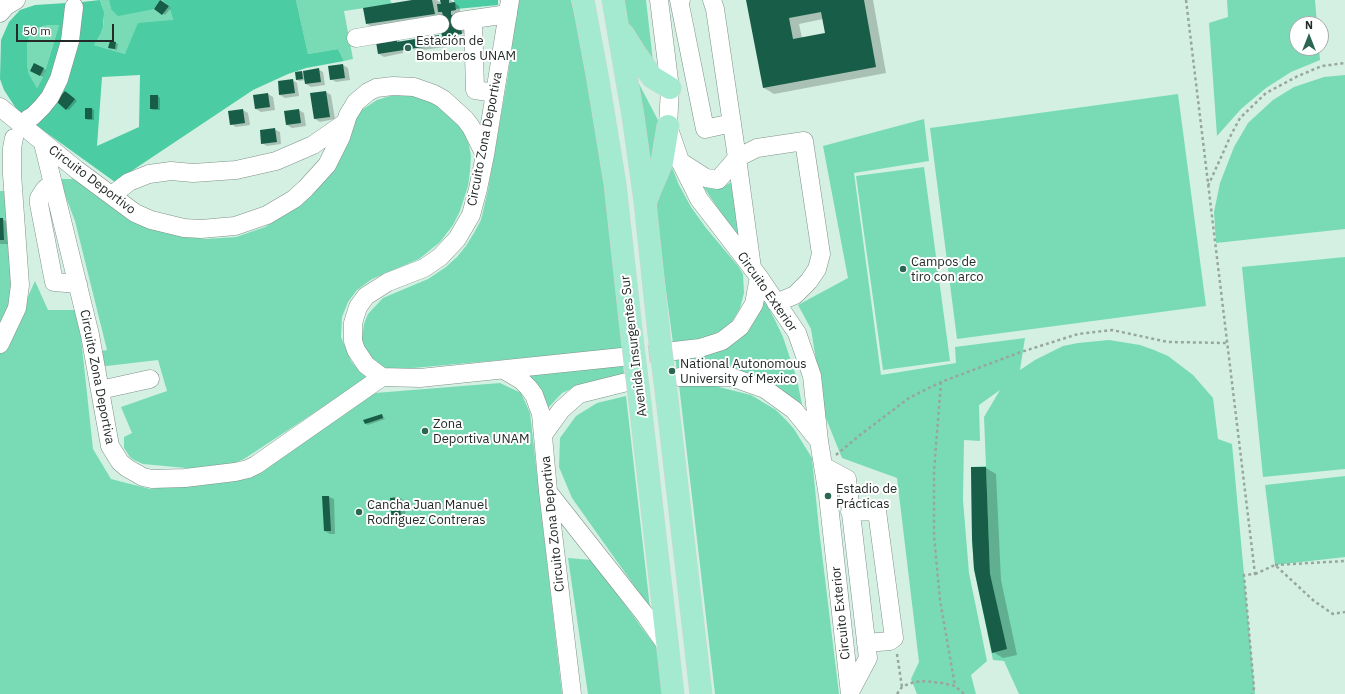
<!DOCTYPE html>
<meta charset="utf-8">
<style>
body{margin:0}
#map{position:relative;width:1345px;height:694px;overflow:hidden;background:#e5f8f0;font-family:"IBM Plex Sans",sans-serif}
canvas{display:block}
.north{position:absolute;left:1289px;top:16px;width:40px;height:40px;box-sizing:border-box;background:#fff;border:1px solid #a7aaa9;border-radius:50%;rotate:0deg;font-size:11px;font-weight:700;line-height:16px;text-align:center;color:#232a27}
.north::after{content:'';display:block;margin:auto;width:14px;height:18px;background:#2a6651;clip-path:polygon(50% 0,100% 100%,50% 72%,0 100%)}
.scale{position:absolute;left:16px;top:24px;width:98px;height:18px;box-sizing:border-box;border:2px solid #232a27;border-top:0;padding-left:5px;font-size:12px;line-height:14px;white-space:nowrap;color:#232a27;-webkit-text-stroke:3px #fff;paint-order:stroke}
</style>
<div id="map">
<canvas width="1345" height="694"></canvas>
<div class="north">N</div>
<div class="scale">50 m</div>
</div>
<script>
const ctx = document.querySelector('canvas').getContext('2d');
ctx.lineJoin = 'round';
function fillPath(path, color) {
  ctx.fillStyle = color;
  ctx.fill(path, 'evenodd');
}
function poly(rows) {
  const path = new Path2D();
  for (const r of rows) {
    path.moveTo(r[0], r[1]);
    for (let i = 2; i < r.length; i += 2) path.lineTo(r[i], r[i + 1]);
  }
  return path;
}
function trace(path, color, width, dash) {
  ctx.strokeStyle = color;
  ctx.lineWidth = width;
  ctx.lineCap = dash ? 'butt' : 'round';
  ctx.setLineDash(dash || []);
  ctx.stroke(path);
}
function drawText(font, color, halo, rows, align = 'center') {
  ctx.font = font + ' "IBM Plex Sans",sans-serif';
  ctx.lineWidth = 4;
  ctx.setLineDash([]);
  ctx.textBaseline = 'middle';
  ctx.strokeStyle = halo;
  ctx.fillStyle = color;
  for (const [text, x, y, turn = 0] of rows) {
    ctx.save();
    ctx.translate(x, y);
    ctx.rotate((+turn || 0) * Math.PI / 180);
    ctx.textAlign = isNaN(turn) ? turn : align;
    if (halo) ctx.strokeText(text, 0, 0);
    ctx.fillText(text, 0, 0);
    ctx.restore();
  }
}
const built = poly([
 [0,0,1345,0,1345,694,0,694],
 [1297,24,1321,24,1321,48,1297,48]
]);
const green = poly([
 [100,0,109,0,111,9,154,9,160,0,162,0,169,6,173,20,125,54,94,45,101,33,103,27,104,20,102,6],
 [296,0,390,0,392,4,344,11,353,59,344,61,338,49,308,54],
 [518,0,571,0,581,43,602,161,623,349,391,370,384,368,366,353,362,339,364,324,368,314,383,298,428,279,446,267,457,257,466,246,474,233,481,220,488,190,508,75],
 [624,0,646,0,654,70,629,31],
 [1227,0,1315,0,1317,24,1297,24,1297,48,1319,48,1320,60,1291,72,1266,88,1241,109,1217,136,1209,23,1228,17],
 [51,25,59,25,44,75,37,88,29,74,27,65,27,44,30,33,43,26],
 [1345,75,1345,229,1216,243,1214,212,1220,183,1234,147,1248,123,1273,100,1294,87,1324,77],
 [637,80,660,124,654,158,649,164],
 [397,94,407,94,438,104,459,125,465,134,469,145,471,156,470,171,468,186,460,211,453,225,440,242,419,259,372,279,357,290,348,302,342,317,341,337,351,361,359,371,367,378,244,459,229,465,197,469,143,464,134,460,130,457,124,448,124,437,132,433,121,407,167,391,158,360,98,367,96,352,107,350,75,221,59,179,74,179,133,218,160,231,175,235,205,239,236,237,265,227,295,208,360,111,377,100],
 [1178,94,1206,306,957,339,930,128],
 [924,119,929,161,854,173,881,375,956,363,955,347,1025,338,1020,370,1035,360,1063,346,1078,343,1109,340,1140,345,1154,350,1168,356,1193,375,1213,398,1218,439,1232,444,1255,694,1019,694,1004,661,993,660,974,569,972,539,971,467,986,466,984,417,1000,390,979,405,980,441,964,440,963,500,969,573,987,661,971,675,976,694,917,694,911,679,919,662,897,478,842,458,825,416,811,329,798,305,848,278,823,146],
 [671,165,679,185,691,207,706,228,738,266,743,274,744,293,740,308,733,320,724,329,714,334,702,339,673,343,655,209],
 [924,167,950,361,883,370,856,176],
 [737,170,747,245,731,228,703,186,716,189,725,186,731,182],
 [0,191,4,191,12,294,26,301,35,281,48,310,78,310,93,449,111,479,150,489,252,475,375,393,500,383,521,393,530,413,562,694,0,694],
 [1345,257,1345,469,1263,477,1242,267],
 [764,300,774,318,783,337,797,379,803,410,790,397,778,387,763,378,744,372,677,372,675,355,723,349,740,339,750,327],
 [623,365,625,379,578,386,562,393,548,408,528,376],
 [679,385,715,386,751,395,776,410,786,420,794,429,812,458,819,529,839,694,715,694],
 [626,396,650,608,572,498,559,467,560,438,576,416,597,403],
 [1345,476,1345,557,1275,565,1265,485],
 [568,558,592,560,662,655,664,694,588,694]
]);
const forest = poly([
 [100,0,104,13,103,27,101,33,94,45,125,54,138,23,173,20,169,6,162,0,296,0,308,54,338,49,344,61,306,68,288,74,253,90,115,182,19,113,4,90,0,79,1,40,9,22,20,10,35,5,82,2],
 [51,25,59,25,44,75,37,88,29,74,27,65,27,44,30,33,43,26],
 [140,75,139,127,97,146,102,77],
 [109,0,160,0,154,9,118,16,111,9],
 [454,0,498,0,498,5,456,9]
]);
const shadow = poly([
 [161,0,171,8,165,15,155,8],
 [418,0,436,0,442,3,441,0,450,0,459,6,466,33,446,36,446,38,466,35,467,37,448,40,444,37,445,47,422,50,419,49,403,51,403,53,384,57,379,54,397,39,401,42,438,36,443,39,440,18,374,28,367,24],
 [421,46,421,48,403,51,403,49],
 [747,0,873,0,886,73,774,94,764,88],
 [823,19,826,34,802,38,799,24],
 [116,43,118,44,117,50,109,48],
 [34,64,46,70,43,77,31,70],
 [343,65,348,68,350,80,336,82,331,79,330,67],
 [318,69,323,72,325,85,311,87,306,84,306,80,299,81,297,79,302,72,305,74],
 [292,80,297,83,299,96,285,98,280,95],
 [326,92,331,95,335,119,320,122,315,119,311,94],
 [68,93,77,101,69,110,67,109],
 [268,94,273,97,275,110,261,112,256,109],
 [158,96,160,98,160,110,153,110,151,108],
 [92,109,94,110,94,120,88,120,86,119],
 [243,110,248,113,250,125,236,127,231,124],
 [299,110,304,113,306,126,292,128,287,125],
 [274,129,280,132,281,144,267,146,262,143],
 [0,219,2,219,10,224,12,244,0,244],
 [382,415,385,419,368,425,366,424],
 [986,468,996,474,1001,580,1017,655,1003,658,993,652],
 [329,497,334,499,335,534,330,534,325,531],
 [400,498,405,501,406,526,398,526,393,523]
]);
const building = poly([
 [160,0,169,6,162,15,154,9],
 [412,0,432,0,435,14,366,24,363,8],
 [440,0,449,0,449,3,455,2,456,10,451,11,451,15,459,14,462,34,442,37,439,17,443,16,442,12,438,12,437,4,441,4],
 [746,0,864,0,876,67,763,88],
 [821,12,825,33,793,39,789,18],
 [439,35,439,38,442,37,443,44,378,54,376,42,397,38,397,42],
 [110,41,116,42,115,49,108,48],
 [34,63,44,68,40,76,30,71],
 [343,64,345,78,330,80,328,66],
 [319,68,321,82,305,84,303,71],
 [302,71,303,79,296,80,295,72],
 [293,79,295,93,279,95,278,81],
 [65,91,75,99,66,110,56,101],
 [326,91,330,117,314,119,310,93],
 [268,93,270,107,255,109,253,95],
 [150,95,158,95,158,109,150,109],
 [85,108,92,108,92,119,85,119],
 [243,109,245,123,230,125,228,111],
 [299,109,301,123,286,125,284,111],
 [275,128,277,142,261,144,260,130],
 [0,218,3,218,4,240,0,240],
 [382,414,383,418,365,424,363,420],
 [971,467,986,467,990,574,1007,649,992,653,974,569,972,539],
 [322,496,329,496,331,531,324,531],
 [400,497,401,523,392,524,390,498]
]);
const minorTunnel = poly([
 [622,357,674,351],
 [627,382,678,377]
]);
const path = poly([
 [1186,0,1255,574,1244,575,1254,688,1252,694],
 [1208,186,1231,135,1240,118,1266,93,1298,76,1322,66,1345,63],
 [941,382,934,471,934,536,940,600,955,686],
 [836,455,860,435,909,398,941,382,1018,353,1078,334,1112,330,1168,342,1227,343],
 [1275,565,1345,561],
 [1255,574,1275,565,1314,601,1333,614,1345,612],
 [897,654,902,687],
 [897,694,902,687,906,685,914,682,924,681,942,683,955,686,964,694]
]);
const minor = poly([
 [510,0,485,155,478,189,471,215,457,239,440,257,424,268,388,282,366,296,358,307,353,323,353,341,356,350,366,365,382,377,420,378,622,357],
 [659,0,670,88,668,126,680,161,699,199,759,277,797,333,812,376,819,441,828,496,850,694],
 [681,0,679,0,705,129,732,123],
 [712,0,715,9,737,158,752,268],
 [0,13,6,6,16,0],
 [473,19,475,90,495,93],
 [460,21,508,14],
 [356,38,440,24],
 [0,107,77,170,135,213,151,220,184,228,201,229,235,226,267,215,294,199,306,188,327,165,341,137,348,115,356,102,368,92,376,88,393,86,414,87,434,94,443,99,465,119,471,127,485,155],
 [28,119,33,116,42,107,50,97,59,79,70,41,74,7],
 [43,143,90,335,110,446,120,462,127,468,143,477,152,479,185,478,235,472,248,469,256,465,382,377],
 [681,162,706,178,718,180,737,158,757,148,804,141,821,254,817,269,809,281,795,295,776,303],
 [52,183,45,189,39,198,39,204,54,282,78,284],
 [112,195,129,182,149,174,171,171,193,173,236,170,276,161,313,145,346,122],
 [0,344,17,308,20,285,12,174,12,148,14,138],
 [674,351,700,348,722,341,740,327,754,304,759,277],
 [504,370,521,380,528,387,534,395,541,414,548,491,572,694],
 [679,377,731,377,765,389,794,410,819,441],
 [100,390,150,379],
 [543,435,561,410,579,394,627,382],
 [823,466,847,479,868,658,850,692],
 [548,492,646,616,669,649],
 [850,512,877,511,894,638,890,641,866,643]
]);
const major = poly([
 [583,0,598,80,615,184,632,338],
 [613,0,633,116,645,202,659,335],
 [623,34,635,53,652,77,670,88],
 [645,202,662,162,668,126],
 [667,399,701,694],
 [640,403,673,694]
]);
const majorBridge = poly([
 [659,335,667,399],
 [632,338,640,403]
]);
const markers = [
 [408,48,4,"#2a6651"],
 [903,269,4,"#2a6651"],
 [672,371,4,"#2a6651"],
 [425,431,4,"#2a6651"],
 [828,496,4,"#2a6651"],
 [359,512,4,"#2a6651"]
];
const poiNames = [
 ["Estación de",416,41],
 ["Bomberos UNAM",416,56],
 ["Campos de",911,262],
 ["tiro con arco",911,277],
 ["National Autonomous",680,364],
 ["University of Mexico",680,379],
 ["Zona",433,424],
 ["Deportiva UNAM",433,439],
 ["Estadio de",836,489],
 ["Prácticas",836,504],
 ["Cancha Juan Manuel",367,505],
 ["Rodriguez Contreras",367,520]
];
const streetNames = [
 ["Circuito Zona Deportiva",485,139,-79],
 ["Circuito Deportivo",92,180,37],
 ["Circuito Exterior",767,292,55],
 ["Avenida Insurgentes Sur",634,346,-97],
 ["Circuito Zona Deportiva",97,377,79],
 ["Circuito Zona Deportiva",553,524,-96],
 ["Circuito Exterior",841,613,-96]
];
fillPath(built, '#d4f0e3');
fillPath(green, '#78dbb6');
fillPath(forest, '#4bcca2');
fillPath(shadow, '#0003');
fillPath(building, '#175d47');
trace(minorTunnel, '#becfc8', 18, [18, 9]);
trace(minor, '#80928a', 19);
trace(major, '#d3d4d4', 23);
trace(path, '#98a6a0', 2.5, [3, 3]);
trace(minor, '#fff', 18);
trace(major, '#a3ead1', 22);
trace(majorBridge, '#d3d4d4', 23, []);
trace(majorBridge, '#a3ead1', 22);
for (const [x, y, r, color] of markers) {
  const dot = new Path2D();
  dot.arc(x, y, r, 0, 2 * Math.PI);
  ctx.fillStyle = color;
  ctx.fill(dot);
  trace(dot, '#fff', 1.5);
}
drawText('13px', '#232a27', '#fff', poiNames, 'left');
drawText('13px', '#232a27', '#fff', streetNames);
</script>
